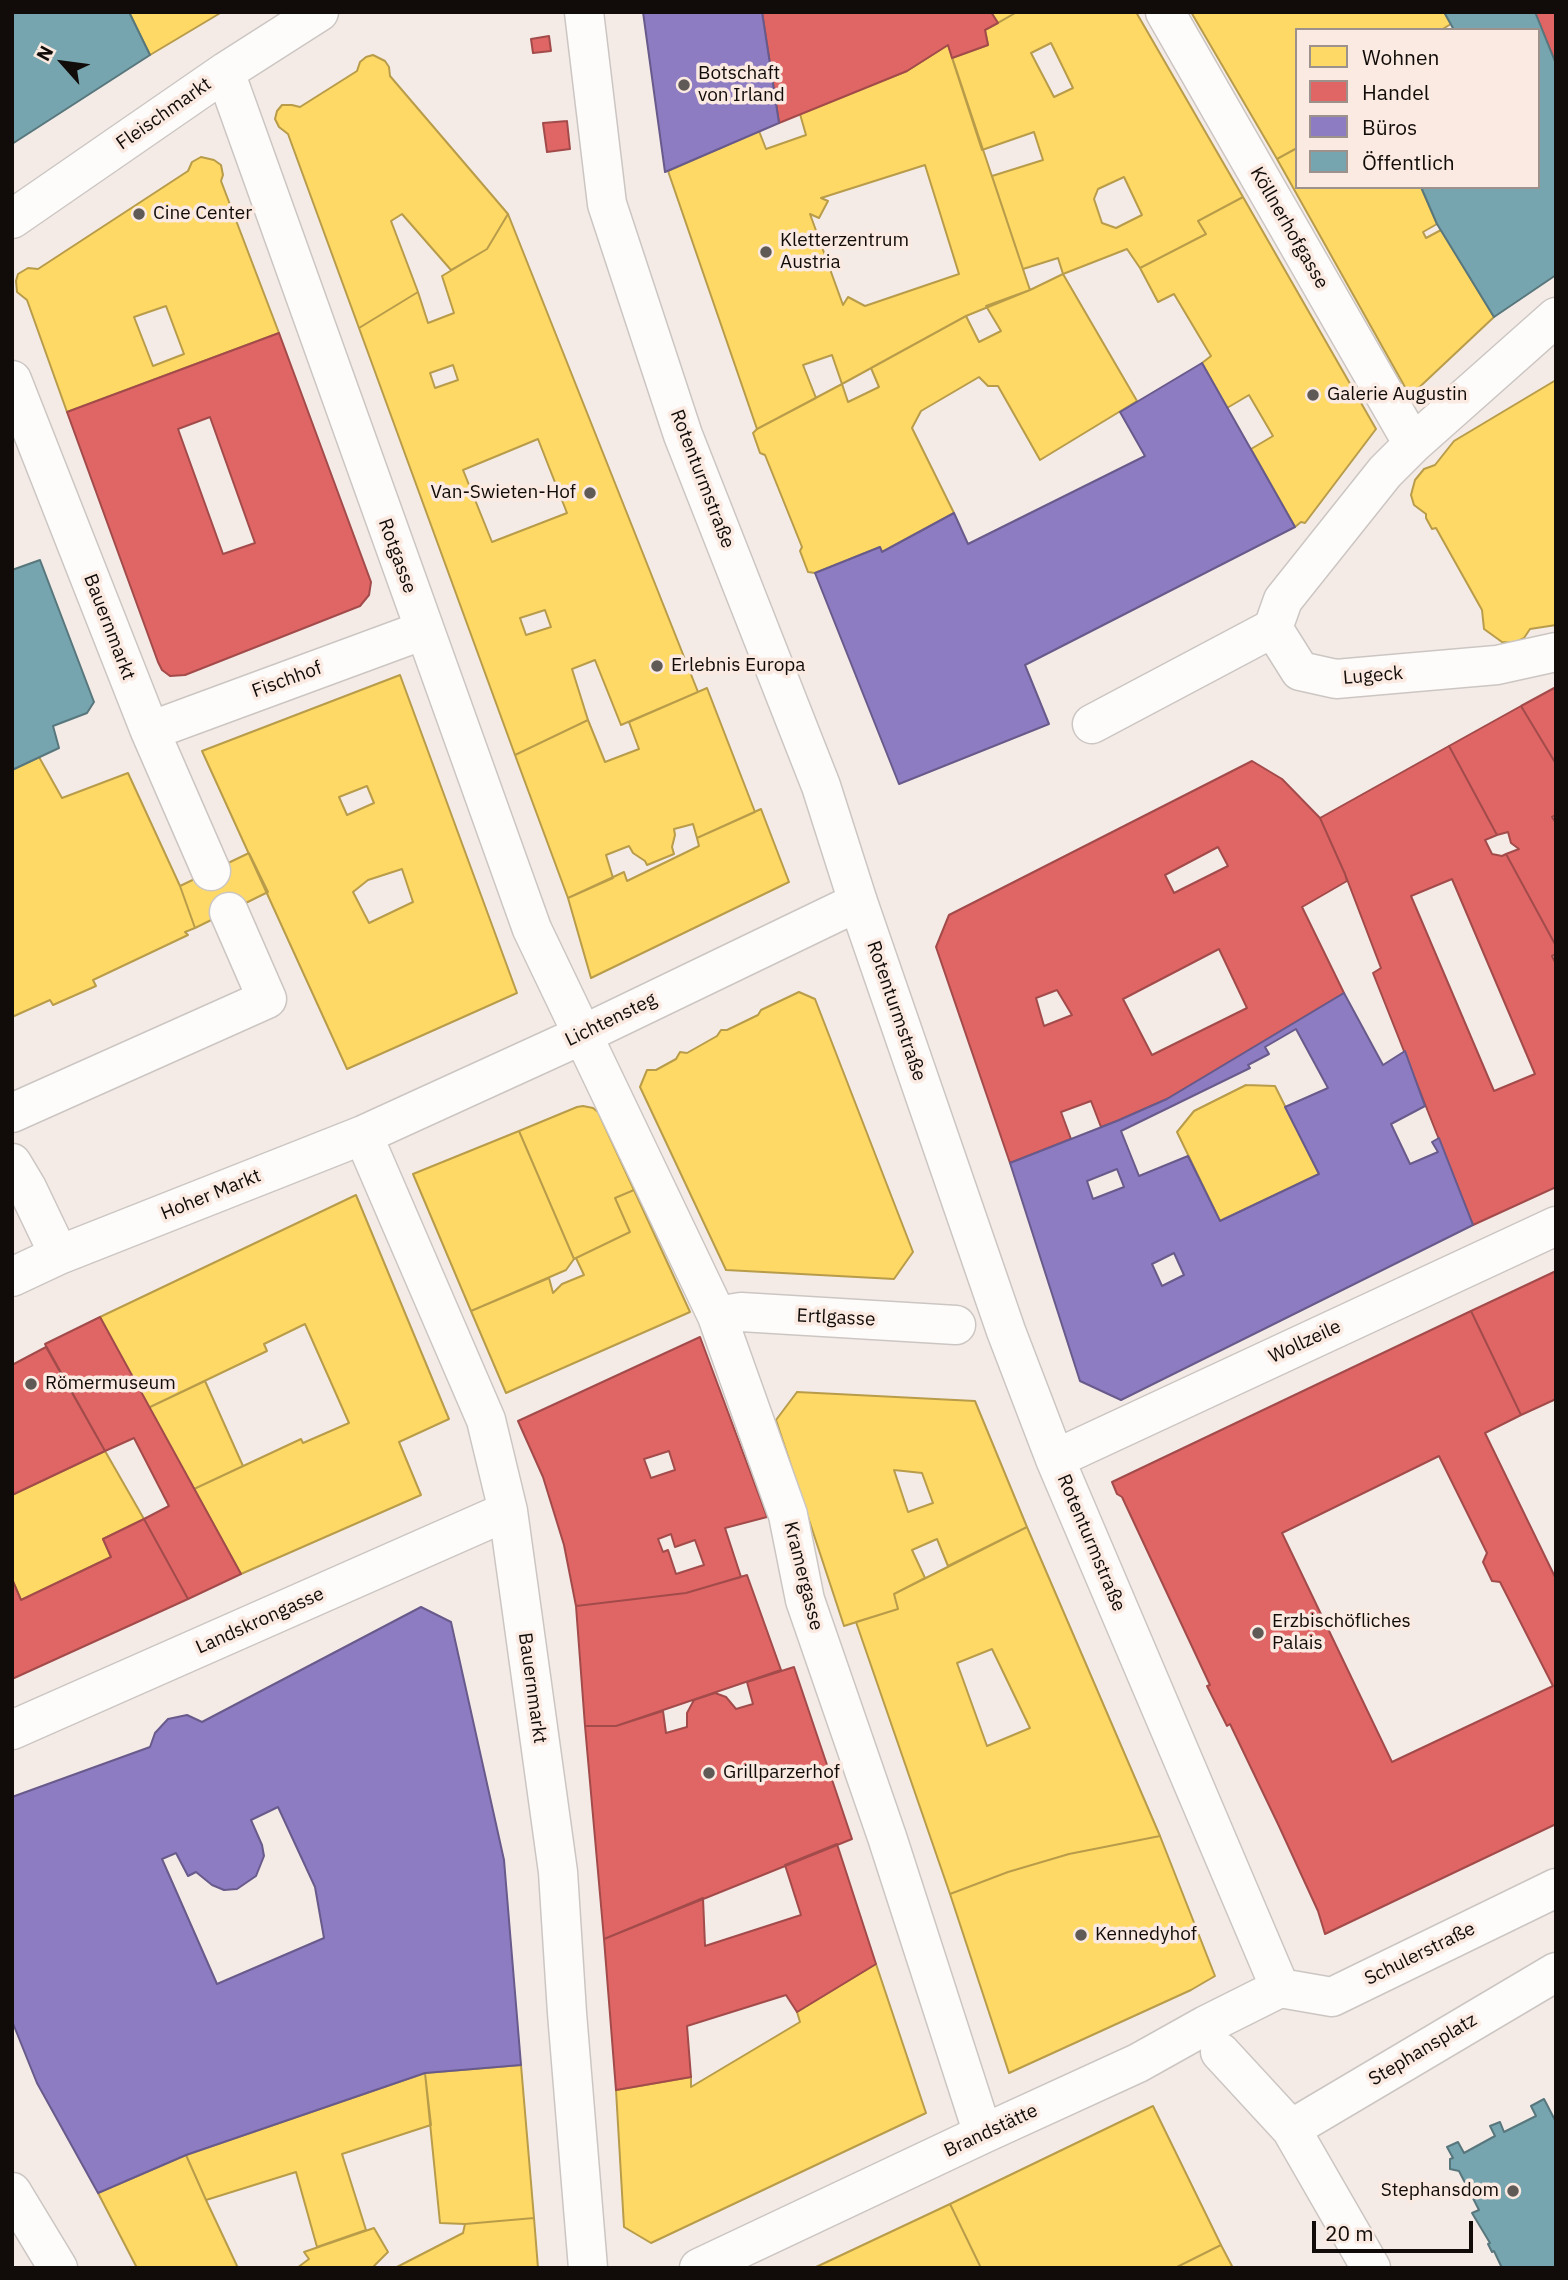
<!DOCTYPE html>
<meta charset="utf-8">
<style>
body{margin:0}
#map{position:relative;width:1568px;height:2280px;overflow:hidden;background:#f4ebe7;font-family:"IBM Plex Sans",sans-serif}
canvas{display:block}
.frame{position:absolute;inset:0;border:14px solid #110c09;pointer-events:none}
.legend{position:absolute;left:1295px;top:28px;width:245px;height:161px;box-sizing:border-box;background:#faeae1;border:2px solid #9d918b;margin:0;padding:9px 12px;list-style:none;font-size:21px;color:#110c09}
.legend li{display:flex;align-items:center;gap:14px;height:35px}
.legend b{width:35px;border:2px solid #9d918b}
.north{position:absolute;left:28px;top:28px;width:70px;height:70px;-webkit-text-stroke:5px #faeae1;paint-order:stroke;rotate:298deg;font-size:19px;font-weight:700;line-height:28px;text-align:center;color:#110c09}
.north::after{content:'';display:block;margin:auto;width:24px;height:32px;background:#110c09;clip-path:polygon(50% 0,100% 100%,50% 72%,0 100%)}
.scale{position:absolute;left:1312px;top:2221px;width:161px;height:32px;box-sizing:border-box;border:4px solid #110c09;border-top:0;padding-left:9px;font-size:21px;line-height:24px;white-space:nowrap;color:#110c09;-webkit-text-stroke:5px #faeae1;paint-order:stroke}
</style>
<div id="map">
<canvas width="1568" height="2280"></canvas>
<div class="frame"></div>
<ul class="legend">
<li><b style="height:19px;background:#ffd966"></b>Wohnen</li>
<li><b style="height:19px;background:#e06666"></b>Handel</li>
<li><b style="height:19px;background:#8e7cc3"></b>Büros</li>
<li><b style="height:19px;background:#76a5af"></b>Öffentlich</li>
</ul>
<div class="north">N</div>
<div class="scale">20 m</div>
</div>
<script>
const ctx = document.querySelector('canvas').getContext('2d');
ctx.lineJoin = 'round';
function fillPath(path, color) {
  ctx.fillStyle = color;
  ctx.fill(path, 'evenodd');
}
function poly(rows) {
  const path = new Path2D();
  for (const r of rows) {
    path.moveTo(r[0], r[1]);
    for (let i = 2; i < r.length; i += 2) path.lineTo(r[i], r[i + 1]);
  }
  return path;
}
function trace(path, color, width, dash) {
  ctx.strokeStyle = color;
  ctx.lineWidth = width;
  ctx.lineCap = dash ? 'butt' : 'round';
  ctx.setLineDash(dash || []);
  ctx.stroke(path);
}
function drawText(font, color, halo, rows, align = 'center') {
  ctx.font = font + ' "IBM Plex Sans",sans-serif';
  ctx.lineWidth = 7;
  ctx.setLineDash([]);
  ctx.textBaseline = 'middle';
  ctx.strokeStyle = halo;
  ctx.fillStyle = color;
  for (const [text, x, y, turn = 0] of rows) {
    ctx.save();
    ctx.translate(x, y);
    ctx.rotate((+turn || 0) * Math.PI / 180);
    ctx.textAlign = isNaN(turn) ? turn : align;
    if (halo) ctx.strokeText(text, 0, 0);
    ctx.fillText(text, 0, 0);
    ctx.restore();
  }
}
const homes = poly([
 [129,12,222,12,150,55,129,12],
 [991,12,1017,12,998,23,991,12],
 [1017,12,1136,12,1243,197,1198,221,1206,234,1140,268,1127,249,1063,274,1058,258,1023,269,992,176,1043,160,1034,132,982,150,952,58,988,45,985,30,1017,12],
 [1051,43,1073,88,1054,97,1031,53,1051,43],
 [1124,177,1142,215,1116,228,1102,223,1094,199,1098,189,1124,177],
 [1191,12,1444,12,1451,24,1441,30,1297,30,1297,148,1277,159,1191,12],
 [948,45,1030,290,966,316,842,384,832,355,803,365,816,398,757,429,668,171,759,131,766,149,806,135,800,114,907,71,948,45],
 [925,165,959,274,865,306,848,297,843,305,810,214,819,218,828,201,821,198,925,165],
 [373,55,385,61,389,67,390,76,508,214,487,249,451,270,402,214,391,221,418,292,359,328,288,134,279,127,275,119,277,111,282,105,292,105,300,107,357,71,360,62,366,57,373,55],
 [1297,148,1297,187,1421,187,1437,224,1423,232,1426,238,1441,230,1494,317,1410,396,1277,159,1297,148],
 [201,157,214,160,221,165,223,175,221,181,279,333,67,412,27,300,17,292,16,281,18,274,28,268,38,269,188,171,192,162,201,157],
 [166,306,184,354,153,366,134,317,166,306],
 [1243,197,1376,429,1305,523,1301,522,1295,527,1251,449,1273,436,1249,395,1227,408,1202,363,1211,356,1174,294,1158,302,1140,268,1206,234,1198,221,1243,197],
 [508,214,698,692,621,725,595,660,572,669,588,720,515,755,359,328,418,292,428,323,454,313,442,276,487,249,508,214],
 [453,365,458,380,435,388,430,373,453,365],
 [538,439,567,513,492,542,463,470,538,439],
 [545,610,551,627,526,635,520,618,545,610],
 [1063,274,1137,401,1040,460,998,386,988,386,979,377,921,411,912,428,954,513,882,552,880,547,815,573,808,572,800,551,802,547,765,455,760,453,753,433,757,429,842,384,848,402,879,387,871,368,966,316,979,342,1001,331,986,306,1030,290,1063,274],
 [1556,380,1556,625,1530,629,1524,638,1514,643,1502,642,1484,629,1482,610,1436,528,1432,529,1426,518,1426,514,1414,505,1411,495,1415,480,1424,469,1435,465,1454,441,1556,380],
 [400,675,517,993,347,1069,202,751,400,675],
 [367,786,374,803,347,815,339,797,367,786],
 [402,869,413,902,369,923,353,892,368,880,402,869],
 [707,688,755,812,697,838,693,824,674,829,675,835,672,847,674,854,647,865,645,861,633,853,629,846,606,855,613,878,568,898,515,755,588,720,605,762,639,749,629,722,707,688],
 [39,757,62,798,128,773,180,886,195,928,185,932,188,935,93,980,96,986,53,1005,50,1000,12,1017,12,770,39,757],
 [761,809,789,882,591,978,568,898,624,872,627,881,699,846,697,838,761,809],
 [249,853,268,892,195,928,180,886,249,853],
 [799,992,815,999,913,1252,894,1279,726,1270,640,1087,647,1070,656,1070,676,1059,680,1052,687,1053,717,1036,721,1030,727,1030,758,1015,761,1010,799,992],
 [1246,1085,1275,1086,1319,1174,1220,1221,1177,1132,1194,1111,1246,1085],
 [583,1106,593,1108,598,1112,634,1190,615,1198,630,1232,574,1259,519,1131,577,1107,583,1106],
 [519,1131,574,1259,566,1270,471,1311,413,1174,519,1131],
 [634,1190,690,1312,506,1393,471,1311,549,1278,553,1293,562,1284,584,1275,576,1258,630,1232,615,1198,634,1190],
 [356,1195,449,1419,399,1442,421,1495,241,1574,194,1489,301,1439,303,1443,349,1423,305,1324,264,1344,267,1351,148,1408,100,1317,356,1195],
 [205,1381,243,1466,194,1489,148,1408,205,1381],
 [797,1392,975,1401,1027,1527,948,1566,937,1539,912,1550,925,1578,894,1594,898,1609,844,1626,776,1420,797,1392],
 [894,1470,922,1473,933,1503,908,1512,894,1470],
 [105,1451,144,1519,103,1539,111,1557,21,1600,12,1579,12,1495,105,1451],
 [1027,1527,1160,1836,1069,1854,1008,1872,950,1894,856,1622,898,1609,894,1594,1027,1527],
 [992,1649,1030,1728,987,1746,957,1663,992,1649],
 [1160,1836,1215,1976,1191,1990,1009,2073,950,1894,1008,1872,1069,1854,1160,1836],
 [876,1964,926,2113,651,2243,624,2227,616,2090,691,2077,691,2087,800,2022,797,2012,876,1964],
 [521,2065,534,2218,465,2224,440,2223,425,2073,521,2065],
 [425,2073,431,2125,342,2154,366,2230,317,2247,296,2172,206,2200,186,2155,425,2073],
 [1153,2106,1221,2245,1175,2268,981,2268,950,2204,1153,2106],
 [186,2155,206,2200,238,2268,137,2268,98,2193,186,2155],
 [950,2204,981,2268,814,2268,950,2204],
 [534,2218,538,2268,395,2268,463,2233,465,2224,534,2218],
 [374,2228,388,2252,374,2266,376,2268,297,2268,309,2259,304,2252,374,2228],
 [1221,2245,1233,2268,1175,2268,1221,2245]
]);
const shops = poly([
 [762,12,991,12,998,23,985,30,988,45,952,58,948,45,907,71,779,123,762,12],
 [1535,12,1556,12,1556,64,1535,12],
 [549,36,551,51,533,53,531,39,549,36],
 [567,121,570,149,547,152,543,123,567,121],
 [279,333,371,582,369,595,360,606,185,675,170,676,162,670,158,662,67,412,279,333],
 [210,417,255,543,223,554,178,429,210,417],
 [1556,687,1556,764,1521,706,1556,687],
 [1521,706,1556,764,1556,815,1552,817,1556,823,1556,946,1506,854,1519,849,1511,843,1508,832,1497,835,1449,746,1521,706],
 [1449,746,1497,835,1485,840,1492,854,1502,856,1506,854,1556,946,1556,954,1552,956,1556,964,1556,1187,1473,1225,1373,973,1381,968,1345,874,1320,818,1449,746],
 [1452,879,1535,1074,1494,1091,1411,896,1452,879],
 [1252,761,1282,779,1320,818,1345,874,1347,881,1302,907,1344,993,1167,1099,1117,1121,1101,1127,1091,1101,1061,1112,1071,1139,1010,1163,936,947,949,915,1252,761],
 [1218,847,1228,866,1174,893,1165,875,1218,847],
 [1219,949,1247,1008,1152,1055,1123,999,1219,949],
 [1057,990,1072,1015,1044,1026,1036,998,1057,990],
 [1556,1271,1556,1399,1521,1415,1471,1311,1556,1271],
 [1471,1311,1521,1415,1485,1433,1556,1579,1556,1824,1325,1934,1318,1911,1278,1824,1230,1724,1227,1726,1207,1686,1210,1685,1122,1497,1117,1494,1112,1482,1471,1311],
 [1439,1456,1487,1553,1483,1562,1492,1581,1500,1582,1553,1686,1392,1762,1282,1533,1439,1456],
 [100,1317,241,1574,188,1599,144,1519,169,1506,134,1438,105,1451,45,1344,100,1317],
 [700,1337,767,1517,725,1528,741,1577,686,1593,576,1606,564,1545,543,1477,518,1421,700,1337],
 [669,1451,675,1470,651,1478,644,1459,669,1451],
 [671,1534,675,1547,695,1540,704,1565,676,1574,668,1550,663,1552,658,1539,671,1534],
 [46,1347,105,1451,12,1495,12,1365,46,1347],
 [144,1519,188,1599,12,1679,12,1579,21,1600,111,1557,103,1539,144,1519],
 [747,1575,781,1670,616,1726,585,1726,576,1606,686,1593,747,1575],
 [794,1667,852,1839,604,1939,585,1726,616,1726,663,1711,666,1733,687,1727,687,1713,694,1700,715,1693,726,1697,736,1709,753,1704,747,1682,794,1667],
 [837,1844,876,1964,797,2012,786,1995,687,2026,691,2077,616,2090,604,1939,703,1898,705,1946,801,1915,785,1865,837,1844]
]);
const offices = poly([
 [643,12,762,12,779,123,665,172,643,12],
 [1202,363,1295,527,1025,665,1049,724,899,784,815,573,880,547,882,552,954,513,968,544,1145,456,1120,412,1202,363],
 [1344,993,1383,1065,1405,1051,1425,1106,1391,1124,1410,1164,1438,1152,1432,1142,1439,1138,1473,1225,1121,1400,1080,1381,1010,1163,1117,1121,1167,1099,1344,993],
 [1296,1029,1328,1088,1285,1107,1319,1174,1220,1221,1188,1156,1139,1176,1121,1131,1250,1068,1248,1065,1269,1054,1265,1047,1296,1029],
 [1117,1169,1124,1187,1093,1199,1087,1181,1117,1169],
 [1174,1253,1184,1275,1162,1286,1152,1264,1174,1253],
 [421,1607,451,1622,504,1860,521,2065,425,2073,186,2155,98,2193,37,2083,12,2021,12,1797,150,1747,155,1733,168,1719,187,1715,202,1722,421,1607],
 [278,1807,315,1887,324,1938,217,1984,162,1859,176,1853,188,1876,196,1872,212,1885,224,1890,237,1889,256,1876,264,1856,262,1845,251,1820,278,1807]
]);
const public = poly([
 [12,12,129,12,150,55,12,144,12,12],
 [1444,12,1535,12,1556,64,1556,275,1494,317,1437,224,1421,187,1538,187,1538,30,1454,30,1444,12],
 [40,560,94,702,87,713,53,726,59,748,12,770,12,570,40,560],
 [1544,2099,1556,2122,1556,2268,1502,2268,1494,2251,1492,2252,1488,2244,1490,2243,1472,2213,1479,2210,1459,2171,1450,2169,1450,2159,1453,2158,1447,2147,1458,2142,1464,2153,1495,2136,1490,2126,1500,2122,1504,2132,1536,2116,1531,2106,1544,2099]
]);
const minor = poly([
 [584,12,607,204,683,435,821,786,858,902,1006,1331,1055,1459,1280,1988],
 [1165,12,1413,444],
 [225,72,532,929,717,1316,788,1515,805,1600,887,1837,983,2134],
 [12,219,225,72,319,12],
 [12,380,150,731,211,871],
 [1273,628,1300,671,1336,679,1497,665,1556,652],
 [1092,724,1273,628,1283,600,1385,472,1413,444,1556,317],
 [150,731,424,630],
 [12,1113,267,999,229,912],
 [363,1135,486,1420,508,1511,558,1872,567,2013,588,2268],
 [12,1163,27,1188,59,1255],
 [12,1277,59,1255,363,1135,582,1035,858,902],
 [717,1316,741,1312,956,1325],
 [1055,1459,1556,1226],
 [12,1730,508,1511],
 [1280,1988,1332,1997,1556,1888],
 [1220,2052,1291,2129,1371,2268],
 [1291,2129,1556,1972],
 [12,2192,58,2268],
 [699,2268,983,2134,1138,2063,1206,2025,1280,1988]
]);
const markers = [
 [684,85,7,"#605a57"],
 [139,214,7,"#605a57"],
 [766,252,7,"#605a57"],
 [1313,395,7,"#605a57"],
 [590,493,7,"#605a57"],
 [657,666,7,"#605a57"],
 [31,1384,7,"#605a57"],
 [1258,1633,7,"#605a57"],
 [709,1773,7,"#605a57"],
 [1081,1935,7,"#605a57"],
 [1513,2191,7,"#605a57"]
];
const poiNames = [
 ["Botschaft",698,74],
 ["von Irland",698,96],
 ["Cine Center",153,214],
 ["Kletterzentrum",780,241],
 ["Austria",780,263],
 ["Galerie Augustin",1327,395],
 ["Van-Swieten-Hof",576,493,"right"],
 ["Erlebnis Europa",671,666],
 ["Römermuseum",45,1384],
 ["Erzbischöfliches",1272,1622],
 ["Palais",1272,1644],
 ["Grillparzerhof",723,1773],
 ["Kennedyhof",1095,1935],
 ["Stephansdom",1499,2191,"right"]
];
const streetNames = [
 ["Fleischmarkt",164,114,-35],
 ["Köllnerhofgasse",1289,228,60],
 ["Rotenturmstraße",702,479,69],
 ["Rotgasse",397,556,70],
 ["Bauernmarkt",109,627,69],
 ["Lugeck",1373,676,-5],
 ["Fischhof",287,680,-20],
 ["Rotenturmstraße",896,1011,71],
 ["Lichtensteg",611,1020,-26],
 ["Hoher Markt",211,1195,-22],
 ["Ertlgasse",836,1318,3],
 ["Wollzeile",1305,1342,-25],
 ["Rotenturmstraße",1091,1543,67],
 ["Kramergasse",803,1576,76],
 ["Landskrongasse",260,1621,-24],
 ["Bauernmarkt",532,1688,82],
 ["Schulerstraße",1420,1954,-26],
 ["Stephansplatz",1423,2050,-31],
 ["Brandstätte",991,2131,-25]
];
fillPath(homes, '#ffd966');
trace(homes, '#b89c4a', 2);
fillPath(shops, '#e06666');
trace(shops, '#a24b4a', 2);
fillPath(offices, '#8e7cc3');
trace(offices, '#685a8b', 2);
fillPath(public, '#76a5af');
trace(public, '#58777d', 2);
trace(minor, '#ccc6c2', 41);
trace(minor, '#fdfcfb', 38);
for (const [x, y, r, color] of markers) {
  const dot = new Path2D();
  dot.arc(x, y, r, 0, 2 * Math.PI);
  ctx.fillStyle = color;
  ctx.fill(dot);
  trace(dot, '#faeae1', 2.5);
}
drawText('19px', '#110c09', '#faeae1', poiNames, 'left');
drawText('19px', '#110c09', '#faeae1', streetNames);
</script>
